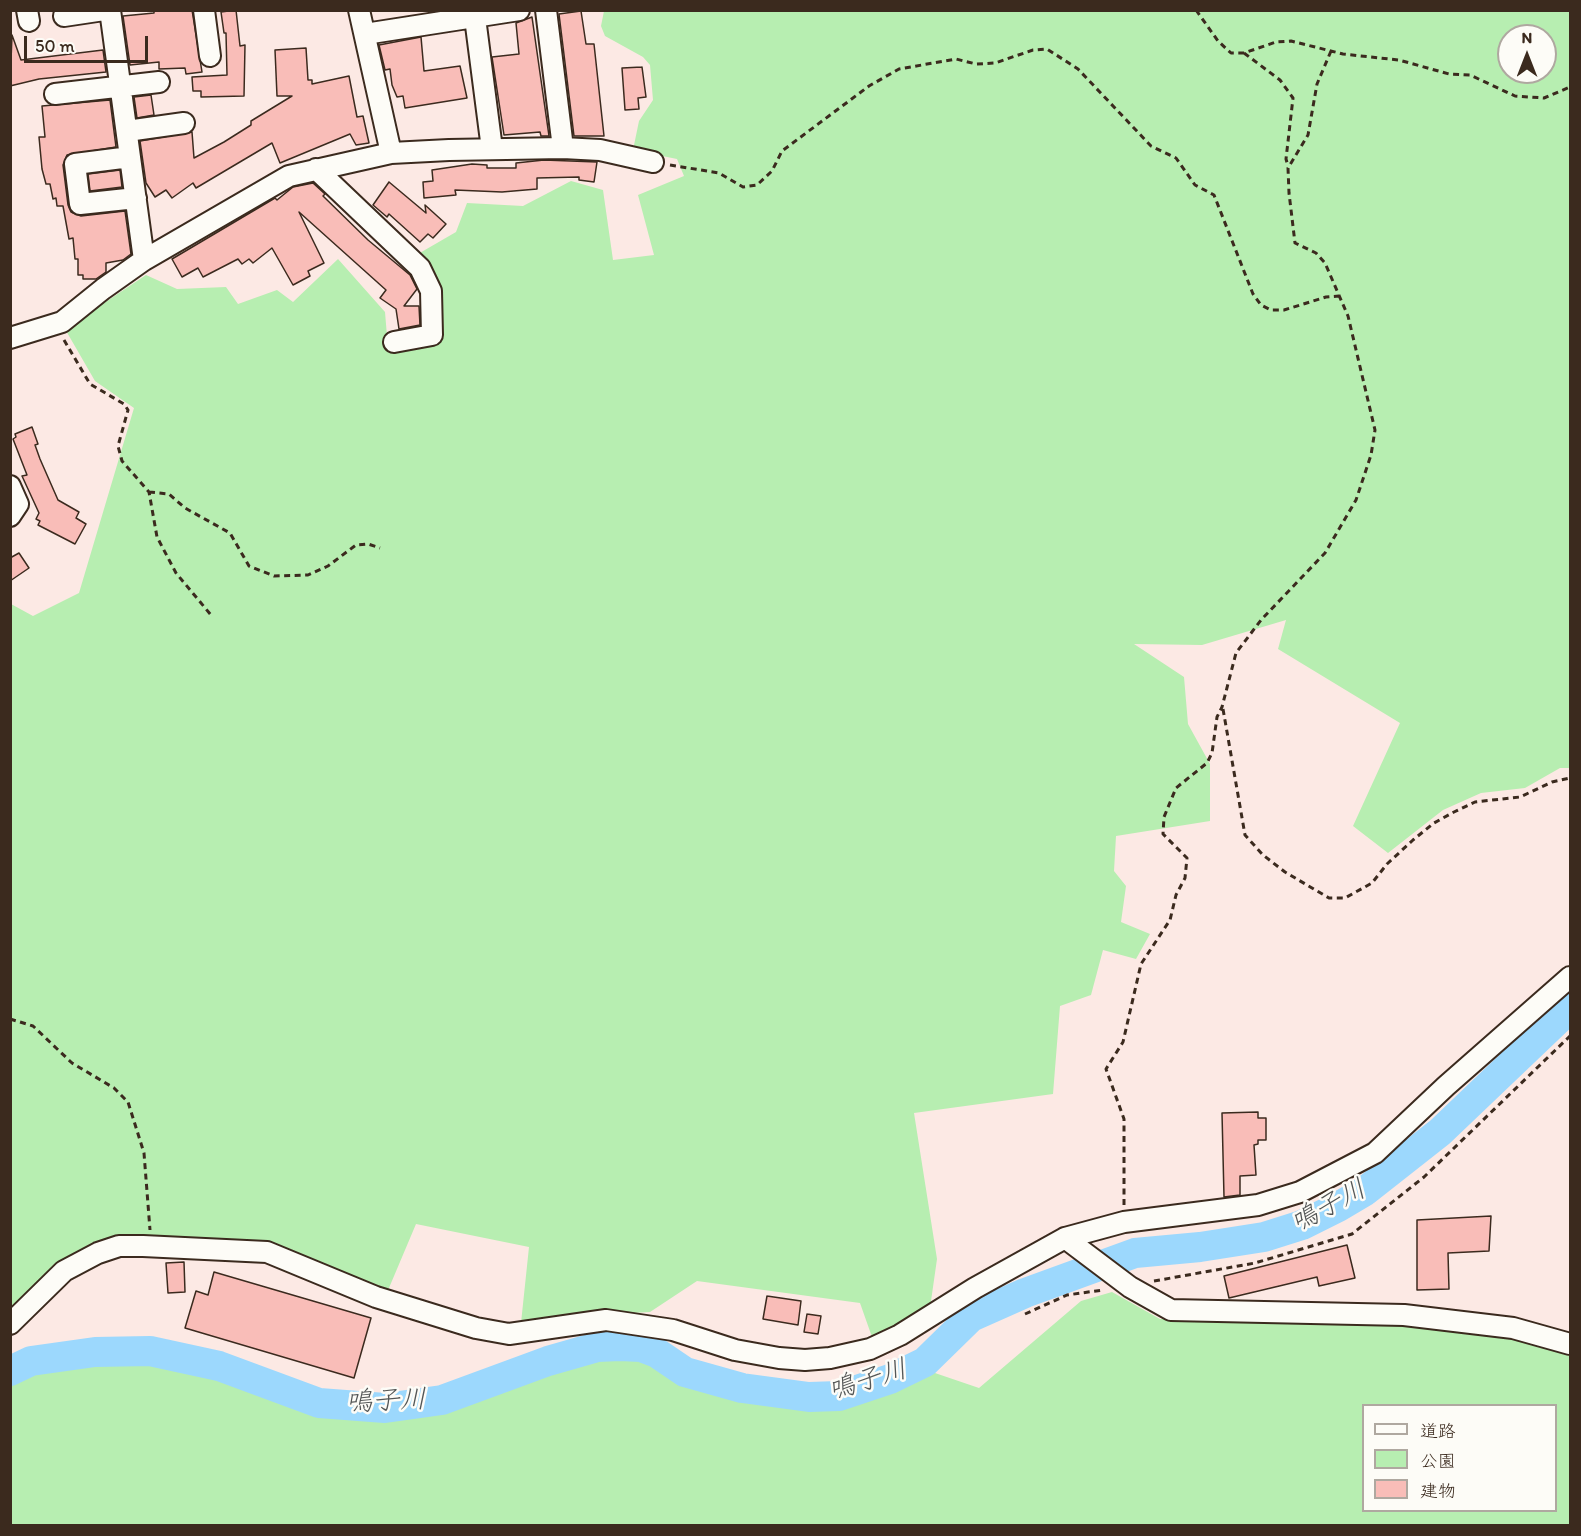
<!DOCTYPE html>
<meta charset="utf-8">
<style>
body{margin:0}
#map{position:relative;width:1581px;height:1536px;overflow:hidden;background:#fce9e4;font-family:Itim,"Klee One",sans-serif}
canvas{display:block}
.frame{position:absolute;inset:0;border:12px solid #3b2a1e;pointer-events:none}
.legend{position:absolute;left:1362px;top:1404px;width:195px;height:108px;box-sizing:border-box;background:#fdfcf7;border:2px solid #afa8a0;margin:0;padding:8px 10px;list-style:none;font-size:18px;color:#3b2a1e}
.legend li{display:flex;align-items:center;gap:12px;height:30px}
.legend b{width:30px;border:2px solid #afa8a0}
.north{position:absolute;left:1497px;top:24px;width:60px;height:60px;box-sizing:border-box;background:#fdfcf7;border:2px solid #afa8a0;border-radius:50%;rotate:0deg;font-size:16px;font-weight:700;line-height:24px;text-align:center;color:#3b2a1e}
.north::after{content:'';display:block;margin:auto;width:21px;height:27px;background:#3b2a1e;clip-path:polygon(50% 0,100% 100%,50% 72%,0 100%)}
.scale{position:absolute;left:24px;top:36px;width:124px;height:27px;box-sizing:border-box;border:3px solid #3b2a1e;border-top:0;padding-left:8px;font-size:18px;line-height:21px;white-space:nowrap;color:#3b2a1e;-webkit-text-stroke:4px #fdfcf7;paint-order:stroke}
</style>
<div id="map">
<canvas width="1581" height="1536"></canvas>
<div class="frame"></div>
<ul class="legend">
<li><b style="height:8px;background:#fdfcf7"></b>道路</li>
<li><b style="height:16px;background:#b7eeb1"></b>公園</li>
<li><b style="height:16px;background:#f9bdb8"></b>建物</li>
</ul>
<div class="north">N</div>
<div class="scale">50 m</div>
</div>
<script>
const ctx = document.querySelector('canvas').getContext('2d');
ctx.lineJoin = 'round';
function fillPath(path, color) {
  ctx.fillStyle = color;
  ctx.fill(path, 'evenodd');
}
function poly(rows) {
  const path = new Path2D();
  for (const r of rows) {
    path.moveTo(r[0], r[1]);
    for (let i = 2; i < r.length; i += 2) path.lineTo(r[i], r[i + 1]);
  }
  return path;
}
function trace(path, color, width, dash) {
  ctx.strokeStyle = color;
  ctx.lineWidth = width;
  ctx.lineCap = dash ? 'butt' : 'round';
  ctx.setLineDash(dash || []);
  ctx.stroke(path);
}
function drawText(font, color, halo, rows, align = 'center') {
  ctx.font = font + ' Itim,"Klee One",sans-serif';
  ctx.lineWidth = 5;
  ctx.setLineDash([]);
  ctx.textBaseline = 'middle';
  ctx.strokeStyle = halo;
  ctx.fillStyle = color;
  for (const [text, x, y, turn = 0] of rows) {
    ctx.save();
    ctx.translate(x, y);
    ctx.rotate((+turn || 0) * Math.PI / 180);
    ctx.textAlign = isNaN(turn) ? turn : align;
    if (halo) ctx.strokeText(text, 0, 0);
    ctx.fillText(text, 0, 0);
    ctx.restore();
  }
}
const green = poly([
 [604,11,1570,11,1570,768,1560,768,1525,788,1481,793,1443,810,1388,853,1353,826,1400,723,1278,649,1286,620,1202,645,1134,644,1184,677,1188,724,1210,764,1210,821,1116,836,1114,871,1126,886,1121,922,1150,934,1136,959,1103,950,1091,995,1060,1006,1053,1094,914,1113,937,1259,930,1308,893,1330,872,1337,860,1303,697,1281,650,1312,575,1316,521,1323,529,1247,416,1224,386,1295,262,1242,112,1237,64,1259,11,1312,11,604,33,616,79,593,134,408,95,381,65,329,146,275,177,289,226,287,238,304,277,290,293,302,338,259,385,312,388,348,442,340,441,287,418,254,456,232,467,203,523,206,571,181,603,190,613,260,654,255,638,195,684,176,677,159,633,150,639,121,653,100,650,65,643,57,605,36,601,26],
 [1509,36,1545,36,1545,72,1509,72],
 [1112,1292,1160,1319,1403,1320,1516,1339,1570,1352,1570,1525,11,1526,11,1384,34,1372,96,1363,149,1362,216,1377,316,1414,384,1419,413,1417,445,1411,552,1372,599,1358,620,1357,652,1363,679,1382,740,1399,778,1406,841,1407,894,1390,932,1372,979,1388,1081,1301],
 [1364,1406,1556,1406,1556,1510,1364,1510]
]);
const river = poly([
 [10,1371,31,1361,95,1352,150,1351,219,1366,319,1403,385,1408,442,1400,548,1361,597,1347,620,1346,641,1347,657,1353,685,1372,742,1388,809,1397,839,1396,890,1379,925,1362,971,1317,1025,1293,1135,1253,1200,1247,1264,1237,1302,1225,1338,1207,1365,1191,1440,1132,1570,1008]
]);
const building = poly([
 [192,10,202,72,186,74,185,68,159,69,159,62,130,65,123,16,154,13,154,11,192,10],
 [236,10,240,46,245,45,244,96,201,97,201,91,193,91,192,77,227,75,226,33,224,33,221,12,236,10],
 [581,11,586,44,594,44,604,136,574,136,559,14,581,11],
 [532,17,549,136,541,136,540,132,504,135,492,57,519,54,516,23,532,17],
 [12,35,21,60,103,50,106,72,39,79,10,86,12,35],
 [421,37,424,71,460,66,467,98,405,108,403,96,397,97,392,85,390,69,385,70,379,45,421,37],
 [306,48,308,80,312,80,312,84,349,76,357,117,363,116,369,143,356,145,350,134,280,163,272,143,196,188,193,183,172,198,166,190,155,197,146,183,140,141,192,132,194,158,224,142,251,125,251,121,292,96,277,96,275,50,306,48],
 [642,67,646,97,638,98,639,109,625,110,622,68,642,67],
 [151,95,154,115,137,118,134,97,151,95],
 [110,100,116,147,67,155,63,165,68,205,71,212,81,216,125,211,131,254,123,260,106,263,106,272,96,279,83,279,83,275,78,275,78,259,75,259,73,238,69,239,63,206,57,206,56,198,53,199,50,184,46,184,42,169,39,137,45,137,42,106,110,100],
 [544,160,597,162,594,182,579,180,579,177,537,178,537,189,502,192,455,190,456,195,424,198,423,182,433,181,432,170,472,164,487,165,487,168,516,168,516,163,544,160],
 [120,170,122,187,90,191,88,174,120,170],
 [389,182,426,213,425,205,446,224,433,238,428,234,420,242,389,214,387,217,373,205,389,182],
 [313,183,325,194,323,196,368,240,410,275,417,289,404,306,419,306,420,325,399,329,396,309,380,298,386,290,299,212,324,263,308,271,310,276,293,285,272,248,253,263,249,259,242,264,238,259,203,277,198,268,182,277,172,259,275,198,277,200,293,187,313,183],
 [32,427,38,444,35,445,40,459,58,500,79,512,76,518,86,524,75,544,38,525,40,521,36,519,39,513,22,476,27,475,13,439,16,437,15,434,32,427],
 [19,553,29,568,10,581,10,558,19,553],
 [1258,1112,1258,1118,1266,1118,1266,1140,1258,1140,1258,1144,1254,1145,1256,1175,1240,1176,1240,1195,1224,1197,1222,1113,1258,1112],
 [1491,1216,1489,1251,1448,1253,1449,1289,1417,1290,1417,1220,1491,1216],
 [1347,1245,1355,1278,1319,1286,1317,1277,1229,1298,1224,1276,1347,1245],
 [184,1262,185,1292,168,1293,166,1263,184,1262],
 [214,1272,371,1318,354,1378,185,1328,196,1291,208,1295,214,1272],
 [767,1296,801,1301,798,1325,763,1319,767,1296],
 [807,1314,821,1316,818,1334,804,1332,807,1314]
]);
const path = poly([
 [1196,10,1218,41,1231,53,1244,53,1276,42,1291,41,1343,54,1399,60,1449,74,1470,75,1515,96,1544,98,1570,87],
 [1244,53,1280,80,1293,98,1286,159,1288,166],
 [670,165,719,173,743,187,757,185,772,171,782,151,869,86,899,69,956,59,976,64,995,63,1033,50,1047,49,1078,69,1151,146,1176,158,1195,185,1214,195,1253,294,1261,305,1271,310,1284,310,1326,297,1339,296],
 [64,340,90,384,124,404,128,410,118,446,122,461,149,492,157,537,176,573,211,615],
 [149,492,169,494,185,508,230,533,249,566,274,576,308,575,328,566,356,545,368,544,380,548],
 [1223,709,1245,835,1263,855,1285,872,1329,898,1345,898,1372,883,1387,864,1413,840,1434,823,1454,812,1475,802,1520,797,1552,782,1570,778],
 [10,1019,33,1026,72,1063,114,1088,128,1102,144,1153,150,1230],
 [1124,1205,1124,1119,1106,1069,1123,1042,1141,964,1170,920,1176,895,1185,878,1187,858,1163,834,1164,817,1176,788,1207,763,1212,753,1217,717,1222,707,1236,653,1261,620,1325,553,1356,500,1371,455,1375,430,1348,316,1325,263,1316,253,1295,243,1289,193,1288,168,1308,135,1317,84,1331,51],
 [1154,1281,1255,1263,1352,1234,1424,1177,1570,1036],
 [1025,1314,1067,1295,1103,1290]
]);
const minor = poly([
 [27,10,29,21],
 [110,10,144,260],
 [204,10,210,56],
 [359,10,391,153],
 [474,10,492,149],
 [546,10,563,148],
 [64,16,104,10],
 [365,34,519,10],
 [55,94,159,82],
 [127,131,184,123],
 [130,157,75,164,80,204,136,198],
 [316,169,420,268,431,291,432,335,394,342],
 [10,338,62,322,103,289,144,260,289,176,391,153,449,150,563,148,600,150,653,162],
 [10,486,18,504,10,516],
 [1065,1238,1130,1287,1171,1310,1404,1315,1513,1328,1570,1344],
 [10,1324,64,1271,98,1253,119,1246,143,1246,267,1252,376,1297,476,1328,509,1334,606,1320,673,1330,735,1350,779,1358,805,1360,830,1358,870,1349,900,1335,975,1288,1065,1238,1124,1222,1258,1205,1300,1192,1375,1153,1446,1086,1570,977]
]);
const waterNames = [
 ["鳴子川",1329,1207,-28],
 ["鳴子川",868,1381,-17],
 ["鳴子川",386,1402,-2]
];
fillPath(green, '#b7eeb1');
trace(river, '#9cd8fd', 30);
fillPath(building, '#f9bdb8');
trace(building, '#3b2a1e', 1.5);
trace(minor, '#3b2a1e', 24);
trace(path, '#3b2a1e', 3, [6, 4.5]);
trace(minor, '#fdfcf7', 20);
drawText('italic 27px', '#535656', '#fdfcf7', waterNames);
</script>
